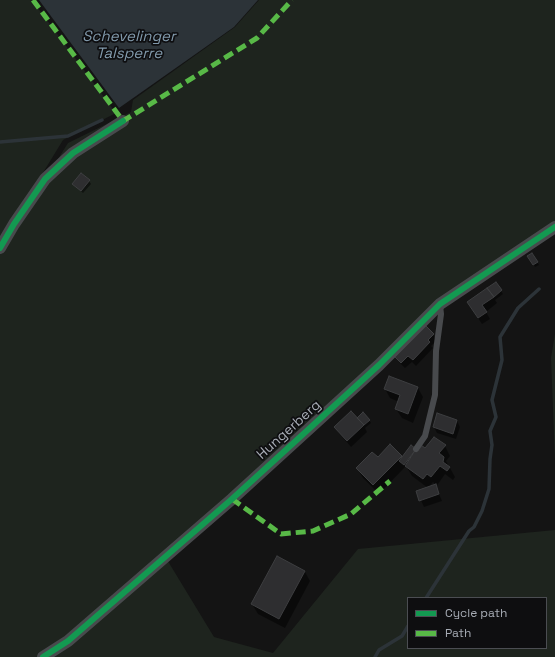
<!DOCTYPE html>
<style>
body{margin:0}
#map{position:relative;width:555px;height:657px;overflow:hidden;background:#141414;font-family:"Space Grotesk",sans-serif}
canvas{display:block}
.legend{position:absolute;left:407px;top:597px;width:140px;height:52px;box-sizing:border-box;background:#0e0e10;border:1px solid #4b4d52;margin:0;padding:5px 7px;list-style:none;font-size:12px;color:#a6abb4}
.legend li{display:flex;align-items:center;gap:8px;height:20px}
.legend b{width:20px;border:1px solid #4b4d52}
</style>
<div id="map">
<canvas width="555" height="657"></canvas>
<ul class="legend">
<li><b style="height:5px;background:#139951"></b>Cycle path</li>
<li><b style="height:5px;background:#58b947"></b>Path</li>
</ul>
</div>
<script>
const ctx = document.querySelector('canvas').getContext('2d');
ctx.lineJoin = 'round';
function fillPath(path, color) {
  ctx.fillStyle = color;
  ctx.fill(path, 'evenodd');
}
function poly(rows) {
  const path = new Path2D();
  for (const r of rows) {
    path.moveTo(r[0], r[1]);
    for (let i = 2; i < r.length; i += 2) path.lineTo(r[i], r[i + 1]);
  }
  return path;
}
function trace(path, color, width, dash) {
  ctx.strokeStyle = color;
  ctx.lineWidth = width;
  ctx.lineCap = dash ? 'butt' : 'round';
  ctx.setLineDash(dash || []);
  ctx.stroke(path);
}
function drawText(font, color, halo, rows, align = 'center') {
  ctx.font = font + ' "Space Grotesk",sans-serif';
  ctx.lineWidth = 3.5;
  ctx.setLineDash([]);
  ctx.textBaseline = 'middle';
  ctx.strokeStyle = halo;
  ctx.fillStyle = color;
  for (const [text, x, y, turn = 0] of rows) {
    ctx.save();
    ctx.translate(x, y);
    ctx.rotate((+turn || 0) * Math.PI / 180);
    ctx.textAlign = isNaN(turn) ? turn : align;
    if (halo) ctx.strokeText(text, 0, 0);
    ctx.fillText(text, 0, 0);
    ctx.restore();
  }
}
const green = poly([
 [0,0,32,0,116,113,63,140,0,243],
 [259,0,555,0,555,224,439,303,230,499,40,657,0,657,0,253,17,224,68,143,131,112,133,100,235,27],
 [555,334,555,460,551,358],
 [555,530,555,657,48,657,166,558,214,637,273,653,358,549],
 [408,598,546,598,546,648,408,648]
]);
const water = poly([
 [39,0,258,0,234,27,119,108]
]);
const shadow = poly([
 [89,181,91,184,83,193,74,184],
 [532,254,539,265,535,267,529,256],
 [495,283,503,294,495,300,497,303,486,312,490,319,482,324,472,309],
 [433,334,436,341,431,346,433,348,416,366,412,362,405,368,400,363,396,357],
 [418,388,423,397,413,423,402,418,396,409,399,402,390,398,385,389],
 [438,415,457,421,460,427,456,439,437,433,434,427],
 [369,420,371,423,365,428,367,432,351,447,339,433,335,427],
 [445,446,450,456,446,461,455,477,453,480,445,474,436,487,442,501,424,507,417,492,428,488,412,476,406,466,379,494,363,478,357,468,378,458,401,457,402,458,411,447,425,450],
 [433,482,436,485,428,488],
 [277,557,305,572,310,581,285,628,258,614,252,604]
]);
const stream = poly([
 [0,142,68,136,102,120],
 [426,598,469,531,474,527,482,511,489,489,490,459,492,445,490,431,496,417,492,400,502,360,500,337,518,308,539,289],
 [375,657,379,650,402,636,408,626]
]);
const building = poly([
 [81,173,90,180,81,191,72,184,81,173],
 [532,253,538,262,533,265,527,256,532,253],
 [496,282,502,290,494,297,487,288,496,282],
 [487,288,494,297,482,305,487,312,478,318,467,302,487,288],
 [425,325,434,334,428,340,430,342,413,360,408,356,401,363,395,357,425,325],
 [389,376,418,387,408,414,395,409,400,395,384,389,389,376],
 [351,411,364,425,347,441,334,427,351,411],
 [363,412,370,420,364,425,357,418,363,412],
 [437,413,457,420,453,434,433,427,437,413],
 [434,437,446,445,439,453,444,457,443,462,450,467,447,471,440,466,431,477,427,474,423,479,405,466,416,449,421,445,425,448,434,437],
 [390,444,402,456,373,485,356,468,372,452,378,457,390,444],
 [411,445,416,449,404,465,399,461,411,445],
 [436,484,439,494,419,501,416,491,436,484],
 [277,556,305,571,279,619,251,604,277,556]
]);
const service = poly([
 [416,449,425,436,435,395,436,351,441,314,440,305]
]);
const minor = poly([
 [0,248,14,224,45,179,73,153,123,121],
 [43,657,68,641,232,499,379,365,440,304,555,227]
]);
const quiet = poly([
 [33,0,123,121,257,38,292,0],
 [232,499,281,534,313,531,351,514,390,481]
]);
const cycleway = poly([
 [0,248,14,224,45,179,73,153,123,121],
 [43,657,68,641,232,499,379,365,440,304,555,227]
]);
const streetNames = [
 ["Hungerberg",289,430,-42]
];
const waterNames = [
 ["Schevelinger",129,37],
 ["Talsperre",129,54]
];
fillPath(green, '#1e241e');
fillPath(water, '#2c3338');
fillPath(shadow, '#0007');
trace(stream, '#2c3338', 3.5);
fillPath(building, '#2e2e30');
trace(building, '#3d3e40', 1);
trace(service, '#484a4d', 6);
trace(minor, '#484a4d', 12);
trace(quiet, '#58b947', 5, [10, 5]);
trace(cycleway, '#139951', 6);
drawText('14px', '#a6abb4', '#0e0e10', streetNames);
drawText('italic 15px', '#8199ab', '#0e0e10', waterNames);
</script>
